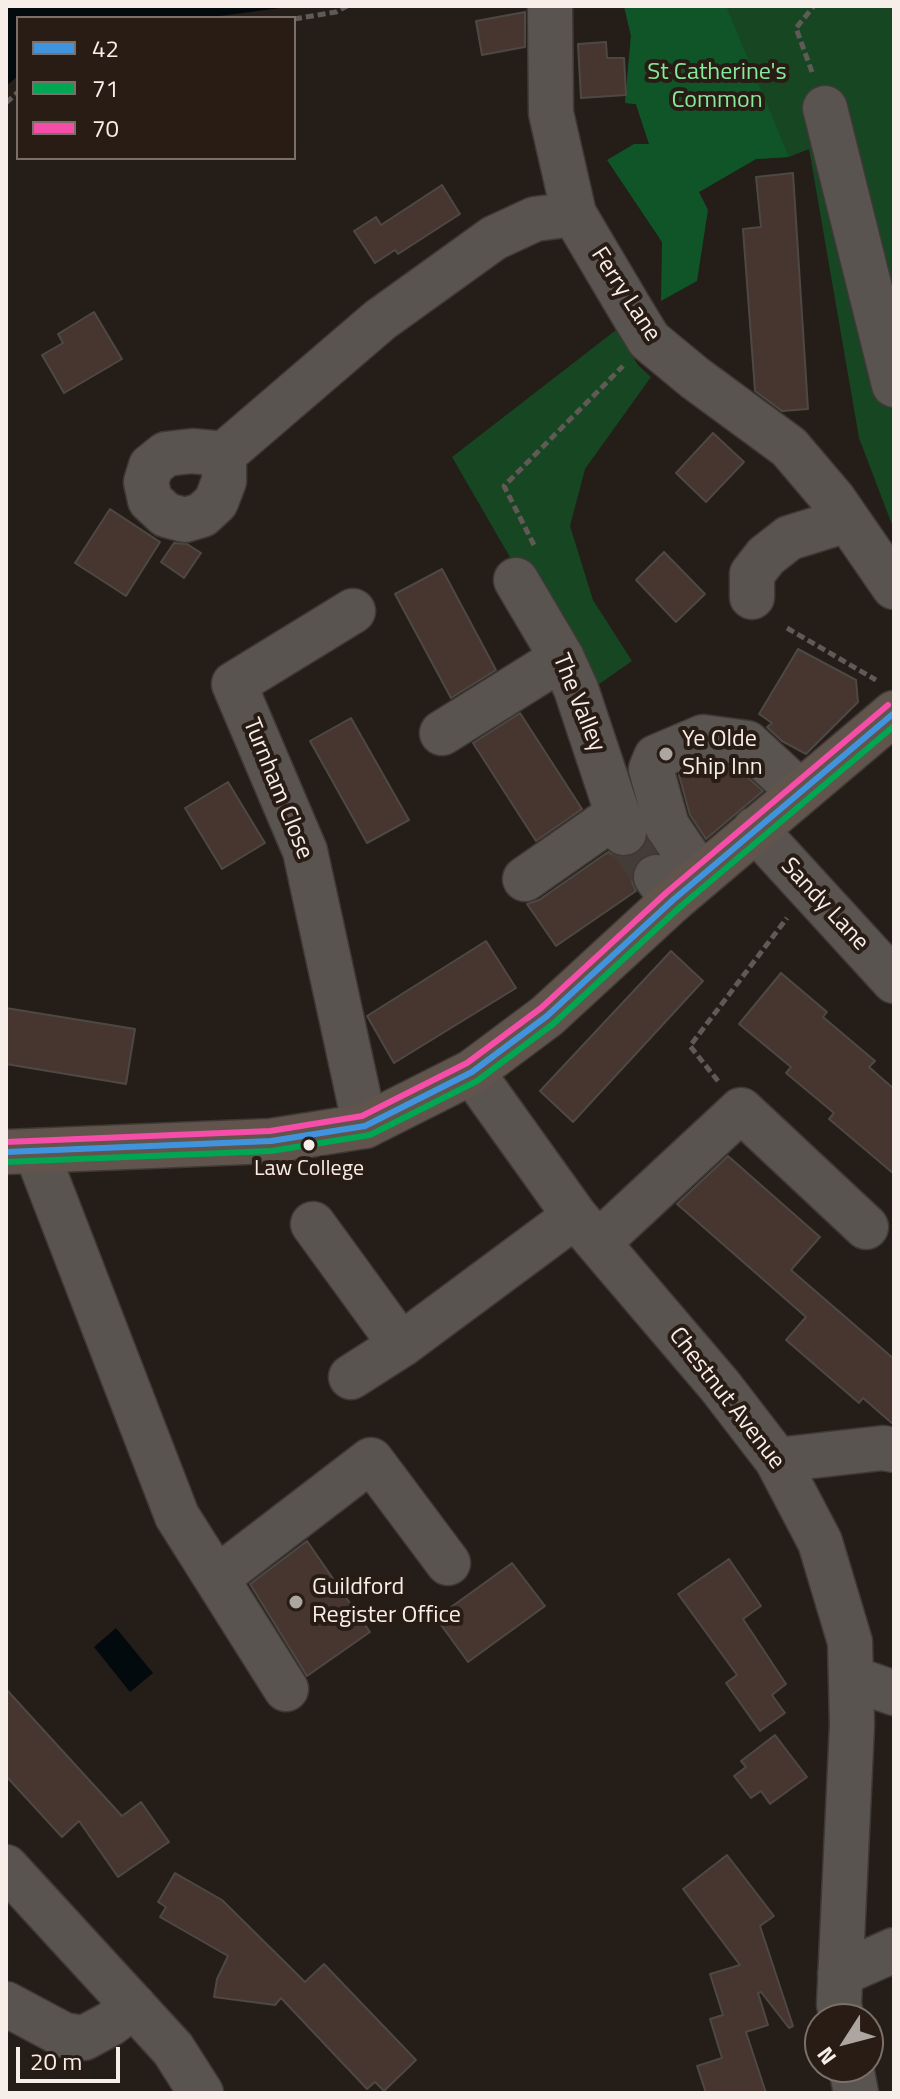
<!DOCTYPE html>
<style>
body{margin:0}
#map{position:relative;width:900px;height:2099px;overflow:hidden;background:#241d18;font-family:"Titillium Web",sans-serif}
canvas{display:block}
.frame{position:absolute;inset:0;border:8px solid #f7eee9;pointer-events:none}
.legend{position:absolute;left:16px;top:16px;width:280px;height:144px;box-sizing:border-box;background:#281c14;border:2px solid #7b7069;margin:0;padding:10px 14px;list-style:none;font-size:24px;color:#f7eee9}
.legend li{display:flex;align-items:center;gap:16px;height:40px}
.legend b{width:40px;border:2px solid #7b7069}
.north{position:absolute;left:804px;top:2003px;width:80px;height:80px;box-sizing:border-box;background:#281c14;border:2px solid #7b7069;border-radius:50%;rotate:234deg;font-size:22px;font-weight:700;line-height:32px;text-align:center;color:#f7eee9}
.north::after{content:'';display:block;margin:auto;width:28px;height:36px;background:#ada5a0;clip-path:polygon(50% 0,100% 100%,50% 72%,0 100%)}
.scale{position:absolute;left:16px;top:2047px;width:104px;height:36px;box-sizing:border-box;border:4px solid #f7eee9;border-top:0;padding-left:10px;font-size:24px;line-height:28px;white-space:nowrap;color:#f7eee9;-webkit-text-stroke:6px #281c14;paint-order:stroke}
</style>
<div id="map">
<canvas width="900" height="2099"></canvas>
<div class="frame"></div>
<ul class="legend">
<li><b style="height:10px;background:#4094de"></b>42</li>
<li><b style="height:10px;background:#00a651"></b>71</li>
<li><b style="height:10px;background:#f54da8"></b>70</li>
</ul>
<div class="north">N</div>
<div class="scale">20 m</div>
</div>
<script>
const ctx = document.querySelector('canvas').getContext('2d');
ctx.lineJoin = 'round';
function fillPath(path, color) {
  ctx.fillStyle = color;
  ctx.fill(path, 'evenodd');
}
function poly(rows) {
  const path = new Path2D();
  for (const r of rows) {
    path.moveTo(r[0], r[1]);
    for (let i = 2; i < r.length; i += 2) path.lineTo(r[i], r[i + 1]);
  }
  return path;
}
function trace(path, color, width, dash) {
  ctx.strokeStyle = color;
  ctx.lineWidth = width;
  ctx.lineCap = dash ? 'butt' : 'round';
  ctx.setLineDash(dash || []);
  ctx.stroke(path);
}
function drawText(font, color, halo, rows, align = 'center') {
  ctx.font = font + ' "Titillium Web",sans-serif';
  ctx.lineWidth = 8;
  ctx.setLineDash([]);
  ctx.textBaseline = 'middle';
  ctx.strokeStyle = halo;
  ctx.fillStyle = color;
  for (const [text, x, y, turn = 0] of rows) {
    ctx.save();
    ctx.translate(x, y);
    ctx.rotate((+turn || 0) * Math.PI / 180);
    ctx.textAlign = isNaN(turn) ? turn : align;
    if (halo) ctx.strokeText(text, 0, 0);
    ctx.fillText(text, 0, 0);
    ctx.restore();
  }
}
const green = poly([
 [624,6,894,6,894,530,859,438,809,149,789,157,756,159,699,192,649,144,636,104,625,103,631,36],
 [616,330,638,365,651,377,585,469,570,526,593,600,632,661,588,692,452,457]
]);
const forest = poly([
 [624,6,726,6,789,157,756,159,699,192,708,210,697,281,661,301,662,242,607,160,634,144,649,144,636,104,625,103,631,36]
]);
const water = poly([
 [6,6,295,6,205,18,18,18,18,76,6,86],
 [116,1628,153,1673,130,1692,94,1647]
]);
const building = poly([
 [525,12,525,47,482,55,476,21,525,12],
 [606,42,607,58,624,58,626,95,581,98,578,44,606,42],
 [793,173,808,409,782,411,755,391,743,229,761,227,756,177,793,173],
 [442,185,460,214,398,254,395,250,375,263,354,231,376,217,381,225,442,185],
 [94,312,122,359,64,393,42,355,63,343,58,334,94,312],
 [713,433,744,462,706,502,676,473,713,433],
 [110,509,160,542,126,596,75,563,110,509],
 [174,543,187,544,201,553,184,578,161,562,174,543],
 [664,552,705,594,676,622,636,580,664,552],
 [442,569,496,670,451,698,395,594,442,569],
 [798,649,856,680,858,702,806,754,782,741,767,727,772,723,759,714,798,649],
 [520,713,582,809,536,841,473,743,520,713],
 [351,718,409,820,367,843,310,741,351,718],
 [706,763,736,767,763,791,706,839,690,815,679,775,706,763],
 [228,782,265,843,222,869,185,808,228,782],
 [647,841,655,852,642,857,633,866,631,879,636,891,556,946,527,904,539,900,608,852,618,857,631,857,642,850,647,841],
 [486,941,516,988,394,1063,367,1016,486,941],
 [671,951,703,981,573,1122,540,1091,671,951],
 [781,973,827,1012,823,1017,875,1061,869,1067,894,1089,894,1174,829,1119,834,1113,786,1073,791,1067,739,1024,781,973],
 [6,1008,135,1029,126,1084,6,1064,6,1008],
 [728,1156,820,1237,791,1270,894,1359,894,1425,863,1398,859,1403,786,1340,806,1317,677,1204,728,1156],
 [307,1541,370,1632,307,1676,250,1584,307,1541],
 [729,1559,761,1606,743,1619,786,1684,772,1695,785,1713,760,1731,726,1683,737,1675,678,1594,729,1559],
 [512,1563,545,1606,468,1662,436,1618,512,1563],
 [6,1689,122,1816,141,1802,169,1842,118,1877,79,1821,62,1837,6,1776,6,1689],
 [775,1735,807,1777,770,1804,761,1791,751,1798,734,1776,746,1767,741,1761,775,1735],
 [727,1855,774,1916,760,1926,793,2026,789,2028,761,1992,758,1993,768,2025,746,2032,766,2093,706,2093,697,2066,722,2058,710,2019,723,2015,710,1974,740,1965,683,1889,727,1855],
 [175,1873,222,1900,305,1982,324,1964,416,2060,384,2091,375,2082,367,2089,281,1998,275,2005,214,1997,217,1979,228,1956,160,1917,166,1907,158,1902,175,1873]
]);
const minorTunnel = poly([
 [624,833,656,877]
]);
const path = poly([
 [294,19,336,12,347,6],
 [812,72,796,28,814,6],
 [6,103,18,92],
 [534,545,504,486,623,366],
 [787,628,876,680],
 [718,1081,690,1046,787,918]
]);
const minor = poly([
 [550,6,551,113,574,214,632,312,649,340,695,378,789,447,834,500,894,587],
 [825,108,894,385],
 [224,454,192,451,166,454,151,466,146,482,150,500,166,515,185,520,202,515,216,502,224,481,224,454,380,320,494,238,535,219,574,214],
 [516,580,562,658,576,689,624,833],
 [752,597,752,574,766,556,789,538,847,520],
 [353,611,234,684,305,851,365,1126],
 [442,733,562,658],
 [755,829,894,981],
 [701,876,667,826,651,769,656,757,703,737,747,743,800,792],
 [656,877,673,900],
 [525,879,618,814],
 [472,1072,575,1216,720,1386,777,1460,820,1542,850,1642,852,1725,839,2004,842,2019],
 [36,1151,177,1516,286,1689],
 [313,1224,401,1345],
 [598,1243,741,1110,866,1227],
 [351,1377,401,1345,575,1216],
 [777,1460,883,1448,894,1450],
 [217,1578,371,1460,448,1563],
 [851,1678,894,1693],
 [6,1867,173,2049,201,2093],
 [840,1974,894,1950],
 [6,2004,64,2035,84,2038,110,2024,134,2006],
 [851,2067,856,2093]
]);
const major = poly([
 [6,1152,271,1141,365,1126,472,1072,547,1016,673,900,894,713]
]);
const bus1 = poly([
 [6,1152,271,1141,365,1126,472,1072,547,1016,673,900,894,713]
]);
const bus2 = poly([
 [6,1162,271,1151,370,1135,477,1081,553,1024,680,907,894,726]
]);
const bus3 = poly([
 [6,1142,270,1131,362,1116,467,1063,541,1008,667,892,888,705]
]);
const markers = [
 [666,754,8,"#ada5a0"],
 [309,1145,7,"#f7eee9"],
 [296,1602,8,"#ada5a0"]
];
const busNames = [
 ["Law College",309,1170]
];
const parkNames = [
 ["St Catherine's",717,73],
 ["Common",717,101]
];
const streetNames = [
 ["Ferry Lane",625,295,57],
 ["The Valley",578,703,68],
 ["Turnham Close",277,789,68],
 ["Sandy Lane",824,905,47],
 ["Chestnut Avenue",726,1399,52]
];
const poiNames = [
 ["Ye Olde",682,740],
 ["Ship Inn",682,768],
 ["Guildford",312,1588],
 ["Register Office",312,1616]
];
fillPath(green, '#164622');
fillPath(forest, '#105527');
fillPath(water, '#030a0e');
fillPath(building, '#473630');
trace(building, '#4e4844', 2);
trace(minorTunnel, '#443c37', 44, [44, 22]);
trace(minor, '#3f3936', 47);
trace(major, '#3f3936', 47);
trace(path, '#605956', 5, [8, 4]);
trace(minor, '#5a5451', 44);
trace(major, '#60544c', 44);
trace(bus1, '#4094de', 6);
trace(bus2, '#00a651', 6);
trace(bus3, '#f54da8', 6);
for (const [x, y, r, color] of markers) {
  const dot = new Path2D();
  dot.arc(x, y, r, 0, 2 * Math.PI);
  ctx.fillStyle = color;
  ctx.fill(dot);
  trace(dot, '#281c14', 3);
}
drawText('22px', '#f7eee9', '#281c14', busNames);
drawText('24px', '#87e99b', '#281c14', parkNames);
drawText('24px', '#f7eee9', '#281c14', streetNames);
drawText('24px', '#f7eee9', '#281c14', poiNames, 'left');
</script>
